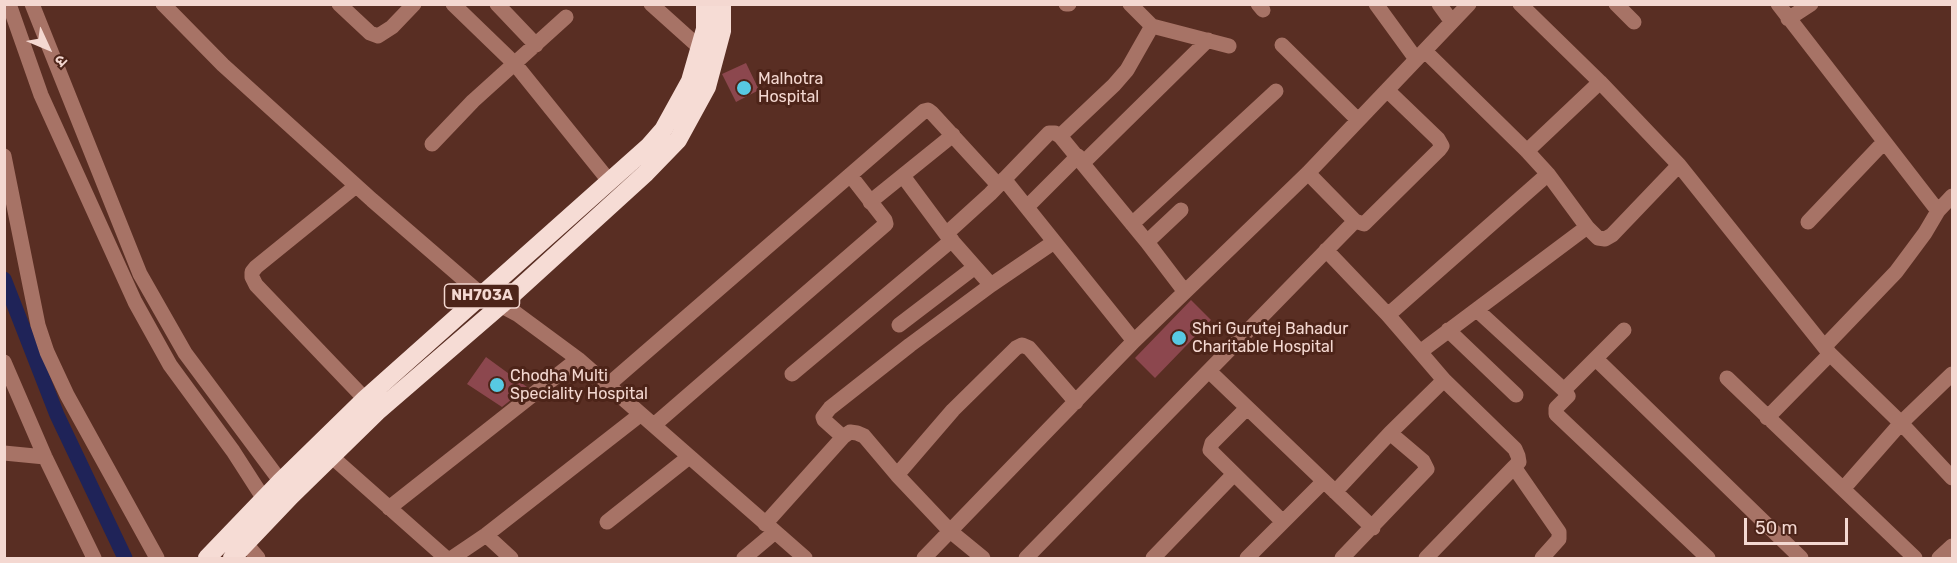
<!DOCTYPE html>
<meta charset="utf-8">
<style>
body{margin:0}
#map{position:relative;width:1957px;height:563px;overflow:hidden;background:#592e23;font-family:Rubik,"Noto Sans Devanagari",sans-serif}
canvas{display:block}
.frame{position:absolute;inset:0;border:6px solid #f4d8d1;pointer-events:none}
.north{position:absolute;left:18px;top:18px;width:60px;height:60px;-webkit-text-stroke:4px #4d2419;paint-order:stroke;rotate:134deg;font-size:16px;font-weight:700;line-height:24px;text-align:center;color:#f4d8d1}
.north::after{content:'';display:block;margin:auto;width:21px;height:27px;background:#f4d8d1;clip-path:polygon(50% 0,100% 100%,50% 72%,0 100%)}
.scale{position:absolute;left:1744px;top:518px;width:104px;height:27px;box-sizing:border-box;border:3px solid #f4d8d1;border-top:0;padding-left:8px;font-size:18px;line-height:21px;white-space:nowrap;color:#f4d8d1;-webkit-text-stroke:4px #4d2419;paint-order:stroke}
</style>
<div id="map">
<canvas width="1957" height="563"></canvas>
<div class="frame"></div>
<div class="north">उ</div>
<div class="scale">50 m</div>
</div>
<script>
const ctx = document.querySelector('canvas').getContext('2d');
ctx.lineJoin = 'round';
function poly(rows) {
  const path = new Path2D();
  for (const r of rows) {
    path.moveTo(r[0], r[1]);
    for (let i = 2; i < r.length; i += 2) path.lineTo(r[i], r[i + 1]);
  }
  return path;
}
function trace(path, color, width, dash) {
  ctx.strokeStyle = color;
  ctx.lineWidth = width;
  ctx.lineCap = dash ? 'butt' : 'round';
  ctx.setLineDash(dash || []);
  ctx.stroke(path);
}
function fillPath(path, color) {
  ctx.fillStyle = color;
  ctx.fill(path, 'evenodd');
}
function drawText(font, color, halo, rows, align = 'center') {
  ctx.font = font + ' Rubik,sans-serif';
  ctx.lineWidth = 6;
  ctx.setLineDash([]);
  ctx.textBaseline = 'middle';
  ctx.strokeStyle = halo;
  ctx.fillStyle = color;
  for (const [text, x, y, turn = 0] of rows) {
    ctx.save();
    ctx.translate(x, y);
    ctx.rotate((+turn || 0) * Math.PI / 180);
    ctx.textAlign = isNaN(turn) ? turn : align;
    if (halo) ctx.strokeText(text, 0, 0);
    ctx.fillText(text, 0, 0);
    ctx.restore();
  }
}
const canal = poly([
 [4,279,57,415,125,558]
]);
const building = poly([
 [746,63,759,90,736,102,722,74],
 [1191,300,1211,320,1155,378,1135,358],
 [486,357,527,387,502,407,467,384]
]);
const minor = poly([
 [9,4,41,95,135,302,170,365,233,451,269,507],
 [32,4,140,274,185,353,287,490],
 [163,4,223,65,372,200,483,296,517,314,578,359,805,558],
 [339,4,370,33,378,36,392,27,414,4],
 [453,4,515,64,610,182],
 [497,4,536,45],
 [651,4,700,48],
 [1066,4,1069,4],
 [1130,4,1152,26],
 [1258,4,1263,10],
 [1376,4,1416,59],
 [1439,4,1452,22],
 [1520,4,1600,82,1679,165,1830,354,1901,423,1952,478],
 [1616,4,1634,22],
 [1778,4,1938,211],
 [1788,19,1811,4],
 [1282,45,1358,120],
 [1425,51,1527,151,1548,174,1587,227,1598,238,1605,239,1612,235,1679,165],
 [1060,136,1147,242,1185,292],
 [432,144,473,101,566,17],
 [1527,151,1600,82],
 [4,156,38,325,47,352,67,395,157,558],
 [1083,163,1208,40],
 [1308,173,1355,221,1364,224,1439,150,1442,146,1438,139,1387,90],
 [903,176,946,234,991,285],
 [1004,179,1134,341],
 [356,186,256,267,252,272,252,277,256,285,365,399],
 [870,202,953,135],
 [1027,207,1078,156],
 [1808,222,1884,142],
 [1132,224,1276,91],
 [946,234,990,194,1049,133,1055,133,1060,136,1114,85,1127,70,1152,26,1229,46],
 [1147,242,1181,210],
 [1326,250,1388,315,1548,174],
 [1478,311,1564,390,1624,330],
 [1388,315,1420,352],
 [899,325,975,267],
 [1448,330,1516,395],
 [1825,346,1896,272,1925,233,1938,211,1952,196],
 [1596,359,1801,558],
 [4,362,45,457,94,558],
 [1209,371,1373,528],
 [792,374,952,240],
 [1727,378,1915,558],
 [608,385,924,111,928,110,932,113,998,185],
 [1564,390,1568,396,1556,408,1556,414,1708,558],
 [1247,408,1212,443,1210,450,1283,522],
 [1767,418,1830,354],
 [654,425,886,224,885,220,850,175],
 [843,437,824,420,823,417,830,408,910,345,991,285,1054,242],
 [4,453,45,457],
 [331,456,446,558],
 [897,475,953,410,1016,348,1022,345,1029,348,1076,402],
 [1843,489,1901,423,1952,374],
 [1335,492,1390,433,1444,380],
 [389,508,578,359],
 [607,522,689,457],
 [765,524,843,437,850,432,857,433,864,436,897,475,950,531,983,558],
 [486,535,511,558],
 [246,544,258,558],
 [452,558,486,535,641,414],
 [744,558,775,532],
 [924,558,1134,341,1308,173,1469,4],
 [1026,558,1355,221],
 [1153,558,1234,474],
 [1247,558,1324,481],
 [1342,558,1427,469,1423,461,1390,433],
 [1426,558,1514,467],
 [1542,558,1559,539,1559,532,1514,467,1519,462,1518,456,1515,449,1444,380,1420,352,1587,227],
 [1939,558,1952,546]
]);
const highway = poly([
 [207,558,280,482,365,399,649,146,663,130,690,81,705,29,705,4],
 [232,558,291,496,377,412,501,305,646,173,678,140,707,87,722,31,722,4]
]);
const markers = [
 [744,88,8,"#57c9e3"],
 [1179,338,8,"#57c9e3"],
 [497,385,8,"#57c9e3"]
];
const shields = [
 [482,296,75]
];
const shieldNames = [
 ["NH703A",482,296]
];
const poiNames = [
 ["Malhotra",758,79],
 ["Hospital",758,97],
 ["Shri Gurutej Bahadur",1192,329],
 ["Charitable Hospital",1192,347],
 ["Chodha Multi",510,376],
 ["Speciality Hospital",510,394]
];
trace(canal, '#1f2358', 15);
fillPath(building, '#8c474e');
trace(minor, '#a77366', 15);
trace(highway, '#f6dcd5', 18);
for (const [x, y, r, color] of markers) {
  const dot = new Path2D();
  dot.arc(x, y, r, 0, 2 * Math.PI);
  ctx.fillStyle = color;
  ctx.fill(dot);
  trace(dot, '#4d2419', 2);
}
for (const [x, y, w] of shields) {
  const box = new Path2D();
  box.roundRect(x - w / 2, y - 12, w, 24, 4.5);
  ctx.fillStyle = '#4d2419';
  ctx.fill(box);
  trace(box, '#f4d8d1', 1.5);
}
drawText('bold 15px', '#f4d8d1', null, shieldNames);
drawText('16px', '#f4d8d1', '#4d2419', poiNames, 'left');
</script>
